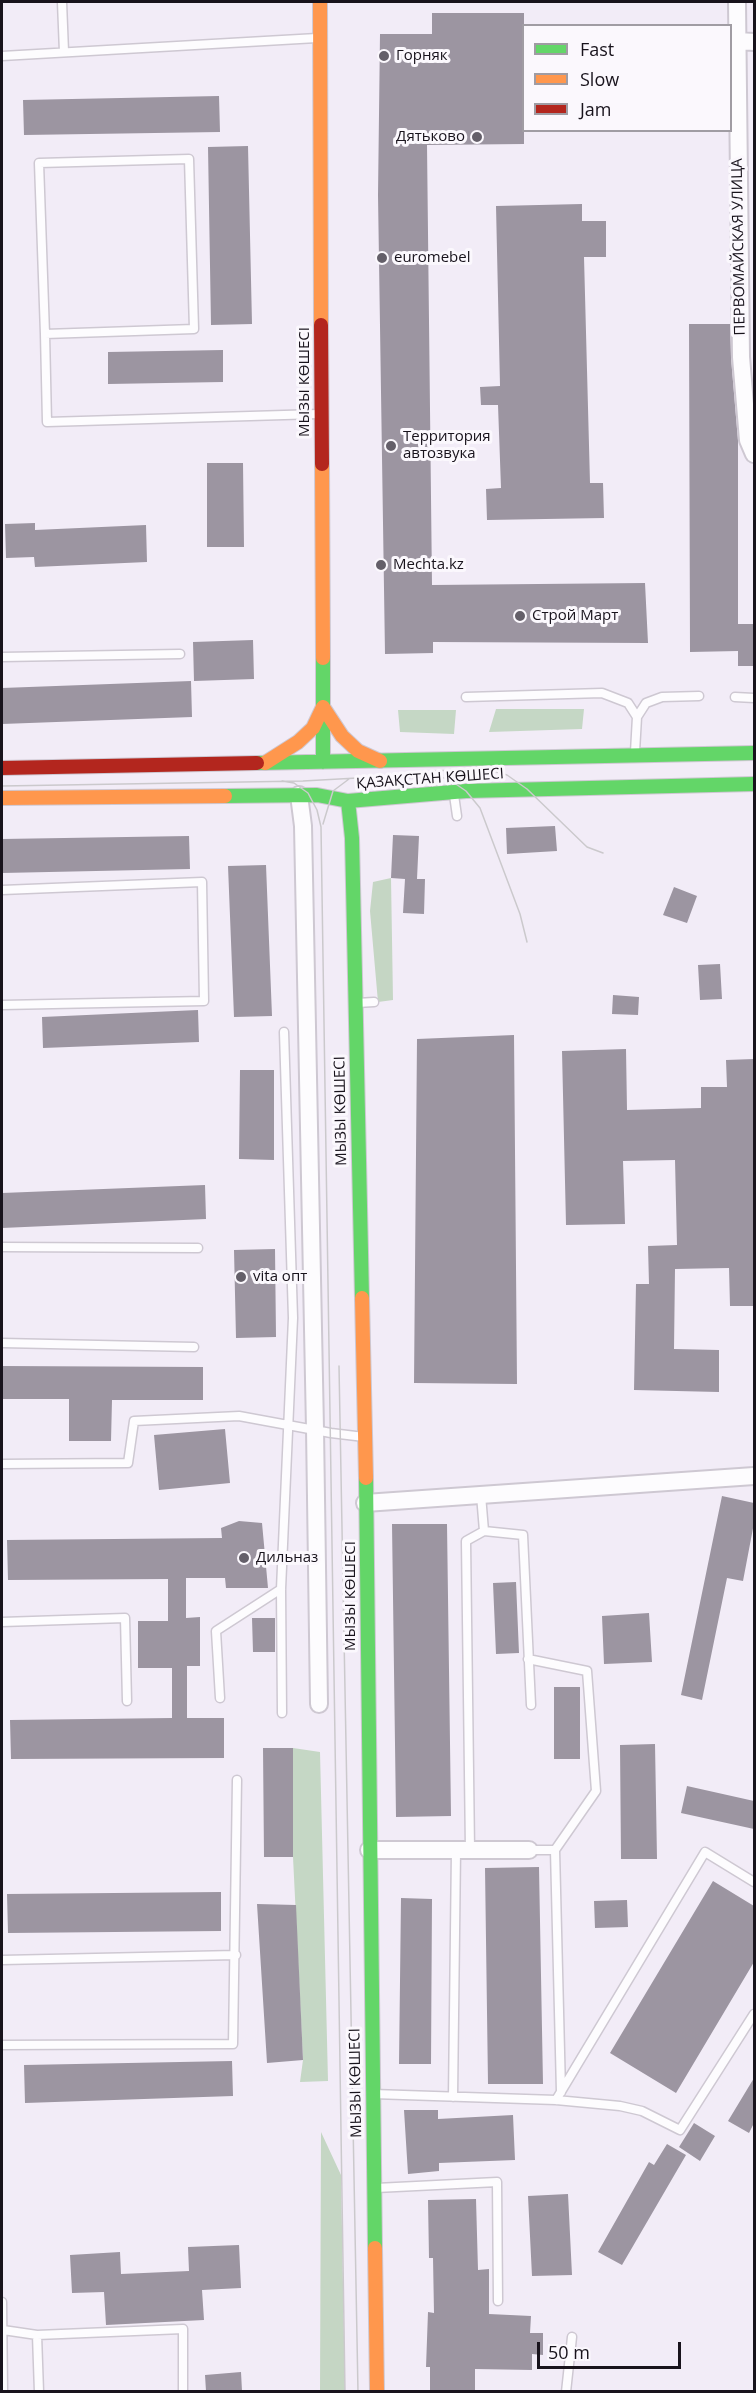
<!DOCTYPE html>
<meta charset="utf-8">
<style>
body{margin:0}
#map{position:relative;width:756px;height:2393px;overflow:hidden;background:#f2ecf7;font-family:"Open Sans",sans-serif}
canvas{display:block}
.frame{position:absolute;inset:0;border:3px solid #18131c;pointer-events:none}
.legend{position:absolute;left:522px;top:24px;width:210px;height:108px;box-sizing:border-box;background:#fbf8fd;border:2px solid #a09ca3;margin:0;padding:8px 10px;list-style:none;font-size:18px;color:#18131c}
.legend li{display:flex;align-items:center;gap:12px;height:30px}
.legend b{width:30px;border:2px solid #a09ca3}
.scale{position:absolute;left:537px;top:2342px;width:144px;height:27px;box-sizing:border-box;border:3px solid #18131c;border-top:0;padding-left:8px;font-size:18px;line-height:21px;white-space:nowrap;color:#18131c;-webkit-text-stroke:4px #fbf8fd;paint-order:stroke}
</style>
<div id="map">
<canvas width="756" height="2393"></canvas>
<div class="frame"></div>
<ul class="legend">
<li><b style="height:8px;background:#63d668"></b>Fast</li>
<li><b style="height:8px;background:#ff974d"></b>Slow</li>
<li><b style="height:8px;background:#b3261e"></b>Jam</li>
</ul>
<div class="scale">50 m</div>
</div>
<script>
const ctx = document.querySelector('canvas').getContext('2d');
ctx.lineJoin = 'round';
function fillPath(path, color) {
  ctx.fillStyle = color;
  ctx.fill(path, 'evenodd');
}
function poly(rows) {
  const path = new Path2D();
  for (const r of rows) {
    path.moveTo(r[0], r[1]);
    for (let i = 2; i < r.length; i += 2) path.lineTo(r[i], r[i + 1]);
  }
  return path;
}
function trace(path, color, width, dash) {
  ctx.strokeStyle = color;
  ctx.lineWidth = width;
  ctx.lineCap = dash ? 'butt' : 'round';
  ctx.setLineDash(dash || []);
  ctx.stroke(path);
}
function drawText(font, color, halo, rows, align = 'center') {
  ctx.font = font + ' "Open Sans",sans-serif';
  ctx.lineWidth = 6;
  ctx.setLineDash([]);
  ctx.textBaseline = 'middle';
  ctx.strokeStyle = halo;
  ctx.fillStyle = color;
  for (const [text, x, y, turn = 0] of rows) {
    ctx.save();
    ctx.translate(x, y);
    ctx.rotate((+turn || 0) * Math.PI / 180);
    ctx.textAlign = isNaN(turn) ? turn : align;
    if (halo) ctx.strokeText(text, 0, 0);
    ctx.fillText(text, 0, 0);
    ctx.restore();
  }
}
const green = poly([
 [496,709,584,709,582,729,489,732],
 [398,710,456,710,454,734,400,732],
 [293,1748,320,1752,328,2081,300,2082,303,2060,293,1857]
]);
const forest = poly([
 [391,878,393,1000,378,1002,370,911,373,882],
 [321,2132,341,2175,345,2391,320,2391]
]);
const building = poly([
 [432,13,524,13,524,144,427,145,432,585,645,583,648,643,433,642,433,653,385,654,378,195,380,34,432,34],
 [219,96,220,132,24,135,23,100],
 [248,146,252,324,211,325,208,147],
 [582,204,582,221,606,221,606,257,584,257,590,483,603,483,604,518,487,520,486,489,501,488,498,405,481,405,480,387,500,386,496,206],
 [689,324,730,324,731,358,738,441,738,624,754,624,754,666,738,666,738,651,690,652],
 [223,350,223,382,108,384,108,352],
 [207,463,243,463,244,547,207,547],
 [35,523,35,530,146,525,147,562,35,567,34,557,6,558,5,524],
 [253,640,254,679,194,681,193,642],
 [191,681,192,717,2,724,2,688],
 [555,826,557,851,507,854,506,828],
 [393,835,419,836,417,879,425,879,424,914,403,913,405,879,391,878],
 [189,836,190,869,2,873,2,839],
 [266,865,272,1016,234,1017,228,866],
 [674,887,697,896,687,923,663,915],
 [720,964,722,999,700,1000,698,965],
 [613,995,639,997,638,1015,612,1014],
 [198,1010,199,1042,43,1048,42,1017],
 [514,1035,517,1384,414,1383,417,1039],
 [626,1049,627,1110,701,1108,701,1087,727,1087,726,1060,754,1059,754,1306,730,1306,729,1268,675,1269,674,1349,719,1350,719,1392,634,1390,636,1284,649,1284,648,1246,677,1245,675,1160,623,1161,625,1224,566,1225,562,1051],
 [240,1070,274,1070,274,1160,239,1159],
 [205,1185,206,1219,2,1228,2,1193],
 [275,1249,276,1337,236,1338,234,1250],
 [2,1366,203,1367,203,1400,112,1400,111,1441,69,1441,69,1399,2,1399],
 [225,1429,230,1483,159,1490,154,1435],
 [722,1496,754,1503,754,1523,743,1581,727,1578,702,1700,681,1695],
 [239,1521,262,1523,268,1588,226,1588,225,1578,186,1578,186,1618,200,1617,200,1666,187,1666,187,1718,224,1718,224,1758,11,1759,10,1720,172,1718,172,1668,138,1668,138,1621,168,1621,168,1579,8,1580,7,1540,222,1538,221,1528],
 [392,1524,447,1524,451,1816,396,1817],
 [516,1582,519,1653,496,1654,493,1583],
 [649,1613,652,1662,604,1664,602,1616],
 [252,1618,275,1618,275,1652,253,1652],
 [554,1687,580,1687,580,1759,554,1759],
 [655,1744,657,1859,621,1859,620,1745],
 [263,1748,293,1748,293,1857,264,1857],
 [687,1786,754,1801,754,1829,681,1813],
 [539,1867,543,2084,488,2084,485,1868],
 [713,1881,754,1906,754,1962,676,2093,610,2053],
 [221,1892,221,1931,8,1933,7,1894],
 [401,1898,432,1899,431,2064,399,2064],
 [627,1900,628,1927,595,1928,594,1901],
 [257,1904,296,1905,303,2060,267,2063],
 [232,2061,233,2096,25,2103,24,2065],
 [754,2078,754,2123,749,2133,728,2121],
 [404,2110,438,2110,438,2119,513,2115,515,2160,439,2163,439,2171,408,2174],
 [694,2123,715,2136,700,2161,679,2147],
 [667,2144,686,2155,622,2265,598,2252,649,2162,654,2165],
 [568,2194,572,2275,532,2276,528,2196],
 [476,2199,478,2270,489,2269,489,2314,531,2316,530,2333,543,2333,543,2355,532,2354,532,2370,475,2369,475,2391,430,2391,430,2367,426,2367,428,2312,434,2313,433,2258,429,2258,428,2200],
 [239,2245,241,2288,202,2290,204,2320,106,2325,104,2292,72,2293,70,2255,120,2252,121,2274,189,2271,188,2247],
 [241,2372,242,2391,206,2391,205,2375]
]);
const lane = poly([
 [62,2,64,52],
 [2,56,317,38],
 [45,334,194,329,189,159,39,163,45,334,47,422,318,414],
 [2,657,180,654],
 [466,697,602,693,628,703,637,717,635,752],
 [735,697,754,698],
 [637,717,646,703,662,697,699,696],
 [454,795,457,816],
 [2,890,202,882,204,1001,2,1005],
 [357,1003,374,1002],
 [2,1247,198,1248],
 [2,1343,194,1347],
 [2,1464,128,1463,134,1421,239,1416,331,1433,364,1437],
 [484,1531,523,1535,531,1705],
 [2,1622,125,1618,127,1701],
 [528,1659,587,1671,596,1791,555,1850,529,1850],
 [220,1698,216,1631,281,1589],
 [282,1713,281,1589,293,1318,284,1032],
 [470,1850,466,1541,484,1531,481,1495],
 [555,1850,561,2092],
 [2,1960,236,1955],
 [2,2045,233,2044,237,1780],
 [373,2094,556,2100,620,2106,642,2111,680,2130,754,2014],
 [453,2097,456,1850],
 [556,2100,705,1852,754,1882],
 [376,2188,497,2182,498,2301],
 [2,2302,3,2392],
 [3,2330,37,2335,39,2392],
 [37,2335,183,2329,183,2392],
 [566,2392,572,2337]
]);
const street = poly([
 [737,2,741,357,748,440,754,454],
 [738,41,754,42],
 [299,795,303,826,315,1429,319,1704],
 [365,1503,754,1476],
 [369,1850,529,1850]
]);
const fast = poly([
 [323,658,323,762],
 [257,763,754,753],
 [225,796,317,795,348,801,466,791,754,784],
 [348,801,352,838,362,1298],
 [366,1478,375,2248]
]);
const slow = poly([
 [320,2,321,325],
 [322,464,323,658],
 [323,707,342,736,358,751,380,761],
 [265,763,298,742,313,728,323,707],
 [2,798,225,796],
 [362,1298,366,1478],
 [375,2248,377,2392]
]);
const jam = poly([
 [321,325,322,464],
 [2,768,257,763]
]);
const tram = poly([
 [432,771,487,769,507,775,527,789,587,847,603,853],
 [282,781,294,783,308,793,317,810,321,827,345,2392],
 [2,786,303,781,375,777,447,778,466,791,480,808,520,914,527,942],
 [323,824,333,791,349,779],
 [339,1366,358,2392]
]);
const markers = [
 [384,56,6,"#645f69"],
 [477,137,6,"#645f69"],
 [382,258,6,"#645f69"],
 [391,446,6,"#645f69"],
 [381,565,6,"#645f69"],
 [520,616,6,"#645f69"],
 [241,1277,6,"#645f69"],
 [244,1558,6,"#645f69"]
];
const poiNames = [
 ["Горняк",396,56],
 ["Дятьково",465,137,"right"],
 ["euromebel",394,258],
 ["Территория",403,437],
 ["автозвука",403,454],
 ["Mechta.kz",393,565],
 ["Строй Март",532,616],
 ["vita опт",253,1277],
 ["Дильназ",256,1558]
];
const streetNames = [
 ["ПЕРВОМАЙСКАЯ УЛИЦА",739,247,-91],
 ["МЫЗЫ КӨШЕСІ",305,382,-90],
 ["ҚАЗАҚСТАН КӨШЕСІ",430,779,-4],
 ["МЫЗЫ КӨШЕСІ",341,1111,-91],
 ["МЫЗЫ КӨШЕСІ",351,1596,-90],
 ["МЫЗЫ КӨШЕСІ",356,2083,-91]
];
fillPath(green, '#c5d7c5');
fillPath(forest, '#c5d6c4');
fillPath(building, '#9c95a1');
trace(lane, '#cec8d2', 11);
trace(street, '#cec8d2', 20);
trace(fast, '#cec8d2', 16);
trace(slow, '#cec8d2', 16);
trace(jam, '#cec8d2', 16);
trace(lane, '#fdfcfe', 8);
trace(street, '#fdfcfe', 16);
trace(fast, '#63d668', 14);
trace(slow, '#ff974d', 14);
trace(jam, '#b3261e', 14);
trace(tram, '#cbc9cc', 1.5);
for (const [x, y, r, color] of markers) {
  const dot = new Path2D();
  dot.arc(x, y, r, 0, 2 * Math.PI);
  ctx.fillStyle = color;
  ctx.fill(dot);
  trace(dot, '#fbf8fd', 2);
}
drawText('15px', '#18131c', '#fbf8fd', poiNames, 'left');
drawText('15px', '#18131c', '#fbf8fd', streetNames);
</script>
